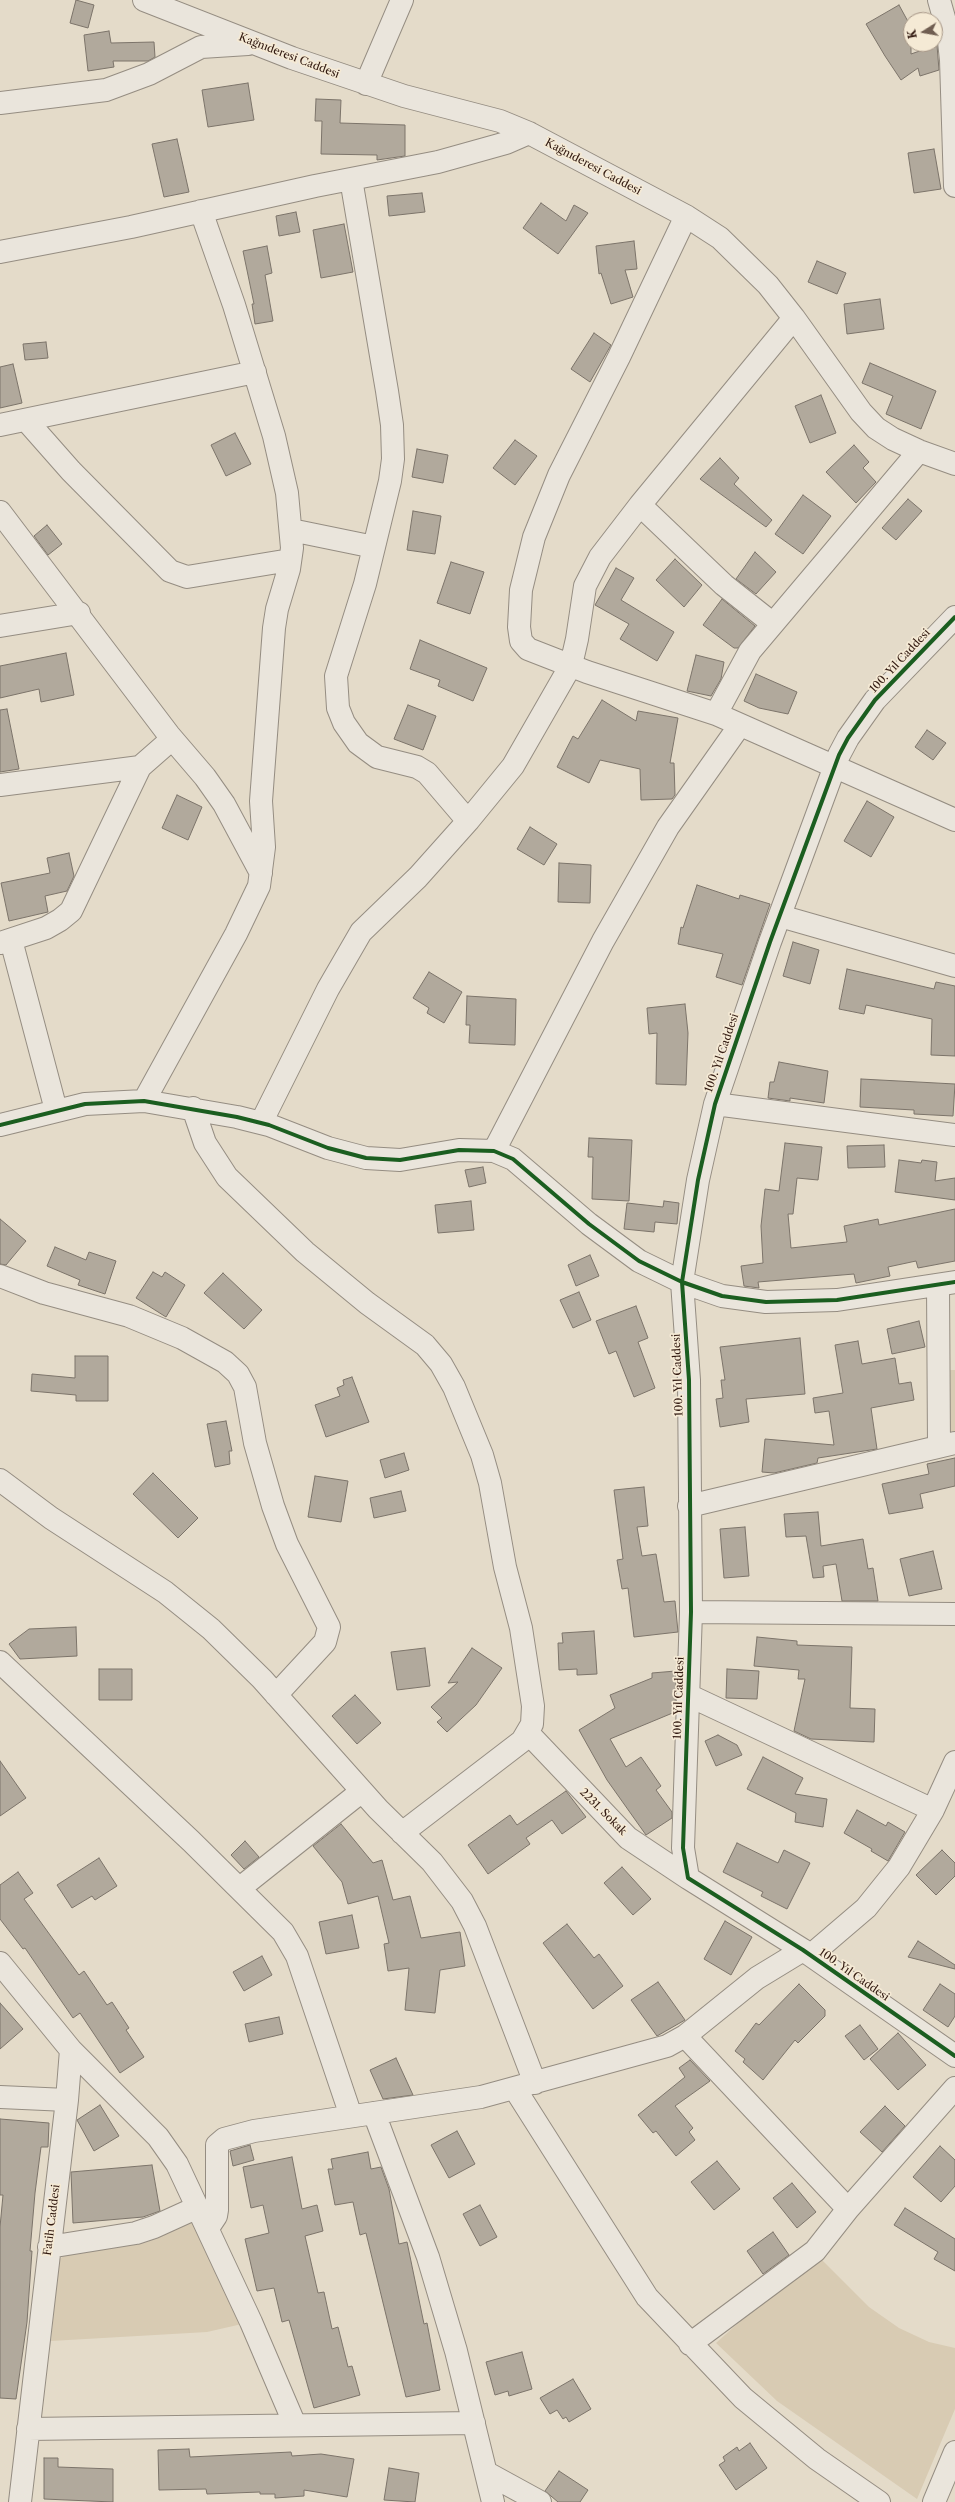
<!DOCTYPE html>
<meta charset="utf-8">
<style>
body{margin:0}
#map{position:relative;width:955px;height:2502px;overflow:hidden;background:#e4dbc9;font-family:"Libre Caslon Text",serif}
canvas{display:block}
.north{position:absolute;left:903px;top:12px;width:40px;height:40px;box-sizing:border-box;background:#f5ead5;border:1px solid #a79787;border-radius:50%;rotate:259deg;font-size:11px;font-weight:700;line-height:16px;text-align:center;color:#321a11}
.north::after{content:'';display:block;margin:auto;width:14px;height:18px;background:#705e51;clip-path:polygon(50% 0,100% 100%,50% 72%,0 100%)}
</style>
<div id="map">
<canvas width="955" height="2502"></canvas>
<div class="north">K</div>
</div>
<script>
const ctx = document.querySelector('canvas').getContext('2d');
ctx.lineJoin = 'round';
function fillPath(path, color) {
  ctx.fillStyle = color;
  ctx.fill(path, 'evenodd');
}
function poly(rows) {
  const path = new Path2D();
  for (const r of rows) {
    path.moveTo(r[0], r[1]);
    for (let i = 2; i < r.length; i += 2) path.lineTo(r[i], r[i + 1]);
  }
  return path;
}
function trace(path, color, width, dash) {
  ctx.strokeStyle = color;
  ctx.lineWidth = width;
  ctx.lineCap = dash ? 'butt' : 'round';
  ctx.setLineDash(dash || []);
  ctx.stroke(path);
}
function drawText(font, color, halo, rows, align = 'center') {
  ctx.font = font + ' "Libre Caslon Text",serif';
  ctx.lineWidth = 3.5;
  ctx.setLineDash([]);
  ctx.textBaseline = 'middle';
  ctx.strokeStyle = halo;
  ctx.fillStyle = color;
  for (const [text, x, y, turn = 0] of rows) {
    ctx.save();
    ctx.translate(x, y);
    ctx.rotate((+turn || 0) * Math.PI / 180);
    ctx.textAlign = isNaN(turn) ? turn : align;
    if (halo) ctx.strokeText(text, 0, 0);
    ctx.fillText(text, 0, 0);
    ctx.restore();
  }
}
const green = poly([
 [948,1370,955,1370,955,1431,947,1431],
 [193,2222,242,2324,207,2332,51,2341,59,2260,68,2252,147,2242],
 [821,2259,869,2307,899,2328,929,2342,955,2348,955,2409,917,2499,777,2401,716,2343,775,2290]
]);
const building = poly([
 [76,0,94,5,88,28,70,23,76,0],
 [899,5,911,27,911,54,937,45,939,70,920,76,918,68,901,80,885,56,866,24,899,5],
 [109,31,111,43,154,42,155,57,148,61,113,61,114,67,88,71,84,35,109,31],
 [248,83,254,120,208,127,202,90,248,83],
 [316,99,341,100,340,123,405,125,405,156,377,160,377,155,321,154,322,121,315,121,316,99],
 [177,139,189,192,164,197,152,144,177,139],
 [934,149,941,189,914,193,908,153,934,149],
 [422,193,425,212,389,216,387,196,422,193],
 [541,203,566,221,574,205,588,213,558,254,523,228,541,203],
 [296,212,300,232,279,236,276,216,296,212],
 [344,224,353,272,321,278,313,230,344,224],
 [634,241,637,269,625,270,633,297,611,304,601,273,599,274,596,246,634,241],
 [267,246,272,273,265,275,273,321,255,324,252,304,254,304,243,251,267,246],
 [817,261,846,273,837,294,808,282,817,261],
 [880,299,884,329,847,334,844,304,880,299],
 [594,333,611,345,590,382,571,369,594,333],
 [46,342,48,358,25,360,23,344,46,342],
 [870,363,936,391,921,429,886,414,893,396,862,383,870,363],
 [13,364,22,403,0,408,0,367,13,364],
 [821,395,836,433,810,443,795,406,821,395],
 [235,433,251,464,226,476,211,445,235,433],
 [515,440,537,456,515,485,493,468,515,440],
 [854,445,869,462,863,468,876,482,856,503,826,472,854,445],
 [417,449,448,455,443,483,412,477,417,449],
 [720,458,739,478,734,484,772,520,766,527,700,479,720,458],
 [803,495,831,516,803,554,775,534,803,495],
 [908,499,922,511,896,540,882,528,908,499],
 [413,511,441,516,435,554,407,550,413,511],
 [47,525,62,544,48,555,34,536,47,525],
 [755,552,776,572,756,594,736,579,755,552],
 [675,559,702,585,684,607,656,580,675,559],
 [451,562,484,572,470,614,437,603,451,562],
 [616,568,634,578,621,600,674,632,657,661,620,639,629,624,595,605,616,568],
 [722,599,755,626,738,648,734,648,703,625,722,599],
 [420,640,487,668,473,701,438,686,440,680,410,669,420,640],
 [66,653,74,695,41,702,39,689,0,698,0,666,66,653],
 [696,655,724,662,721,679,711,696,687,691,696,655],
 [756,674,797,692,788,714,759,708,744,701,756,674],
 [602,700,636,721,638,711,678,718,670,763,674,763,675,795,672,799,641,800,640,769,600,760,589,783,557,767,573,736,578,739,602,700],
 [408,705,436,716,423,750,394,739,408,705],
 [7,709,19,769,0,772,0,710,7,709],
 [927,730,946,743,933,760,915,747,927,730],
 [177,795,202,807,188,840,162,828,177,795],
 [867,801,894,817,871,857,844,841,867,801],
 [530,827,557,844,544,865,517,849,530,827],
 [69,853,74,876,67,891,45,896,48,912,9,921,1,883,50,873,47,858,69,853],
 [559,863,591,865,590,903,558,902,559,863],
 [697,885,739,899,740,895,770,904,742,985,716,977,723,954,678,944,681,927,683,928,697,885],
 [793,942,819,950,810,984,783,976,793,942],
 [847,969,934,989,936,982,955,986,955,1056,931,1055,932,1019,866,1005,864,1014,839,1009,847,969],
 [429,972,462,992,444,1023,427,1013,429,1008,413,998,429,972],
 [467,996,516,999,515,1045,469,1043,470,1025,466,1025,467,996],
 [685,1004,688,1033,686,1085,656,1084,657,1033,649,1034,647,1008,685,1004],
 [779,1062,828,1071,824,1103,790,1098,790,1101,768,1098,770,1082,774,1082,779,1062],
 [861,1079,955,1084,953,1116,914,1114,914,1110,860,1107,861,1079],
 [589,1138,632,1140,629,1201,592,1199,593,1157,588,1157,589,1138],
 [785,1143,822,1147,818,1180,797,1178,793,1214,788,1214,791,1248,847,1242,844,1226,878,1219,879,1225,955,1209,955,1261,918,1268,916,1261,888,1267,890,1276,856,1283,854,1274,758,1282,759,1288,744,1286,741,1266,763,1263,761,1226,765,1189,779,1191,785,1143],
 [884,1145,885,1167,848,1168,847,1146,884,1145],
 [899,1160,921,1163,922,1160,937,1162,935,1181,955,1178,955,1200,895,1192,899,1160],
 [483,1167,486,1183,469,1187,465,1170,483,1167],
 [471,1201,474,1230,438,1233,435,1205,471,1201],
 [664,1201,679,1203,677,1224,655,1222,654,1232,624,1229,627,1203,663,1207,664,1201],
 [0,1219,26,1241,6,1265,0,1264,0,1219],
 [55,1247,86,1260,89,1252,116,1261,105,1294,78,1285,80,1280,47,1266,55,1247],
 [590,1255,599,1276,576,1286,568,1265,590,1255],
 [153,1272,162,1277,165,1272,185,1285,166,1317,136,1298,153,1272],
 [223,1273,262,1310,244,1329,204,1293,223,1273],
 [579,1292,591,1320,573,1328,560,1300,579,1292],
 [636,1306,648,1338,638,1342,655,1388,634,1397,616,1351,609,1354,596,1321,636,1306],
 [919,1321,925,1347,892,1354,887,1329,919,1321],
 [800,1338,805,1394,746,1399,749,1422,720,1427,716,1399,723,1398,721,1380,725,1380,720,1347,800,1338],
 [858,1341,862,1364,895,1358,899,1384,911,1382,914,1400,871,1408,877,1449,818,1458,817,1463,774,1473,762,1472,765,1439,834,1445,829,1411,815,1413,813,1398,843,1393,835,1345,858,1341],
 [75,1356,108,1356,108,1401,76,1401,76,1395,31,1391,32,1374,75,1378,75,1356],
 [352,1377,369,1422,326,1437,315,1405,340,1396,337,1388,344,1385,343,1380,352,1377],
 [226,1421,232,1451,229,1451,230,1464,215,1467,207,1424,226,1421],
 [404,1453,409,1470,385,1478,380,1460,404,1453],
 [955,1458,955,1486,920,1494,923,1508,889,1514,882,1484,929,1474,927,1464,955,1458],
 [153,1473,198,1518,178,1538,133,1494,153,1473],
 [315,1476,348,1481,341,1522,308,1517,315,1476],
 [644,1487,648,1526,637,1527,642,1556,656,1554,664,1602,675,1601,678,1632,634,1637,628,1588,622,1589,617,1560,623,1559,614,1490,644,1487],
 [401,1491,406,1511,374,1518,370,1498,401,1491],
 [818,1512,821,1546,863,1539,868,1569,873,1568,878,1601,842,1601,836,1564,823,1566,824,1577,813,1578,806,1536,786,1537,784,1514,818,1512],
 [745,1527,749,1576,724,1578,720,1529,745,1527],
 [933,1551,942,1589,909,1596,900,1559,933,1551],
 [76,1627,77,1656,20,1659,9,1644,29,1629,76,1627],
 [594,1631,597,1674,577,1675,577,1669,559,1670,558,1643,563,1643,562,1633,594,1631],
 [757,1637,797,1641,797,1645,852,1647,850,1708,875,1709,874,1742,811,1739,794,1731,805,1679,798,1679,799,1670,754,1666,757,1637],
 [425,1648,430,1686,397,1690,391,1652,425,1648],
 [472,1648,502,1668,476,1705,447,1732,437,1722,442,1718,431,1707,458,1682,448,1683,472,1648],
 [99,1669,132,1669,132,1700,99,1700,99,1669],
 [727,1669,759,1671,757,1699,726,1698,727,1669],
 [676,1671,675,1712,610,1739,626,1767,641,1757,661,1786,656,1790,672,1812,672,1818,646,1835,607,1780,579,1730,615,1708,610,1695,652,1678,652,1673,676,1671],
 [355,1695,381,1723,357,1744,332,1716,355,1695],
 [718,1735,737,1745,742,1755,716,1766,705,1741,718,1735],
 [763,1757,803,1778,795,1794,827,1799,823,1827,795,1822,796,1813,747,1789,763,1757],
 [0,1761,26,1798,0,1816,0,1761],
 [566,1791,586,1817,562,1834,552,1820,526,1838,530,1844,488,1874,468,1845,510,1815,517,1825,566,1791],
 [857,1810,886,1826,888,1822,905,1832,888,1861,871,1851,872,1849,844,1833,857,1810],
 [341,1824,373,1863,382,1860,393,1900,410,1896,421,1938,460,1932,465,1966,440,1970,435,2013,405,2010,409,1968,388,1971,384,1944,389,1943,378,1896,348,1904,342,1882,313,1846,341,1824],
 [245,1841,259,1857,244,1869,231,1855,245,1841],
 [737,1843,778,1863,784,1850,810,1863,787,1909,761,1896,763,1892,723,1872,737,1843],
 [942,1850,955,1863,955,1876,936,1895,916,1875,942,1850],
 [99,1858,117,1886,95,1900,92,1896,72,1908,57,1885,99,1858],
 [622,1867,651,1899,633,1915,604,1883,622,1867],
 [18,1872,33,1893,24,1899,79,1975,84,1971,107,2005,112,2002,129,2028,126,2030,144,2057,120,2073,80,2013,73,2018,25,1948,23,1949,0,1919,0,1885,18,1872],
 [352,1915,359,1948,326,1954,319,1922,352,1915],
 [725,1921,752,1937,731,1975,704,1959,725,1921],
 [567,1924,594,1958,599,1954,623,1986,593,2009,543,1943,567,1924],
 [918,1941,955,1965,955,1969,908,1957,918,1941],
 [262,1956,272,1975,244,1991,233,1972,262,1956],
 [658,1982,685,2020,657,2036,631,2000,658,1982],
 [799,1984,825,2010,825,2016,798,2043,795,2040,763,2080,743,2062,745,2059,735,2051,756,2023,759,2025,799,1984],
 [940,1984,955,1994,955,2016,948,2027,923,2010,940,1984],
 [0,2003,23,2029,0,2049,0,2003],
 [279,2017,283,2034,249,2042,245,2024,279,2017],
 [860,2025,878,2049,864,2060,845,2036,860,2025],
 [898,2033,926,2065,898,2090,870,2059,898,2033],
 [396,2058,413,2095,383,2099,370,2070,396,2058],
 [690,2060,710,2081,675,2106,693,2128,689,2132,695,2140,676,2156,656,2131,653,2133,638,2115,685,2077,679,2068,690,2060],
 [100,2105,119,2136,94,2151,77,2120,100,2105],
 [885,2106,905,2126,882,2152,860,2132,885,2106],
 [0,2119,49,2123,48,2147,41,2147,35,2193,30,2251,32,2251,27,2322,16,2399,0,2398,0,2227,3,2195,0,2195,0,2119],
 [457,2131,475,2164,449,2178,431,2145,457,2131],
 [250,2145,254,2160,233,2166,230,2151,250,2145],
 [940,2146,955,2160,955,2186,941,2202,913,2177,940,2146],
 [368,2152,371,2169,381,2167,389,2189,399,2244,407,2242,424,2324,427,2323,440,2390,406,2397,366,2233,360,2235,353,2202,335,2205,328,2169,333,2169,331,2159,368,2152],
 [292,2157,302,2209,317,2205,323,2231,305,2236,318,2293,324,2292,332,2329,338,2327,348,2367,352,2366,360,2395,314,2408,289,2320,282,2322,274,2288,257,2291,245,2239,269,2233,263,2205,251,2208,243,2167,292,2157],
 [717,2161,740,2189,714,2210,691,2182,717,2161],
 [152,2165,160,2211,143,2217,73,2223,71,2172,152,2165],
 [792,2183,816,2212,797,2228,773,2198,792,2183],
 [480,2205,497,2237,480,2246,463,2214,480,2205],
 [905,2208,955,2239,955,2271,934,2259,938,2252,894,2225,905,2208],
 [773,2232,789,2255,763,2274,747,2251,773,2232],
 [522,2352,532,2389,509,2396,508,2391,495,2395,486,2362,522,2352],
 [573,2379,591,2409,569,2422,566,2417,563,2419,557,2410,550,2414,540,2398,573,2379],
 [750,2443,767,2468,736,2490,719,2465,725,2461,723,2457,737,2447,739,2451,750,2443],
 [189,2449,190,2457,291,2452,292,2456,321,2454,354,2459,347,2497,304,2490,304,2496,275,2498,275,2494,260,2494,260,2492,207,2494,206,2489,159,2490,158,2450,189,2449],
 [44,2458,58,2458,58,2467,113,2469,113,2502,44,2499,44,2458],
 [389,2468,419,2473,415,2502,384,2500,389,2468],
 [559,2471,588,2490,580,2502,558,2502,545,2491,559,2471]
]);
const minor = poly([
 [144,0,292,58,404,96,500,121,529,133,686,216,720,238,768,285,794,318,861,412,876,428,893,439,919,451,955,464],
 [939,0,948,32,951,60,955,186],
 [366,84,402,0],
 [0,103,106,90,149,74,201,47,248,44],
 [351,179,387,391,392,425,393,459,390,481,365,584,336,676,338,708,344,723,358,743,377,757,417,767,427,773,468,821],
 [686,216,619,357,559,475,534,537,521,590,519,627,521,641,528,649,587,672,716,714,955,820],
 [0,252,131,227,315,186,438,162,506,143,529,133],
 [26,420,71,471,170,571,187,577,290,560],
 [0,425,255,372],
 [640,505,724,585,772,623],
 [0,512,169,735,205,777,224,804,261,873],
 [291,530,374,547],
 [955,617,875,700,848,738,839,755,770,942,715,1104,698,1180,682,1282,689,1380,691,1612,683,1848,688,1878,803,1950,955,2056],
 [0,626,79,613],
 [716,714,750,651,919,451],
 [0,785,140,767,172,739],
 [780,916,955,966],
 [11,940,56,1110],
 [0,943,46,928,60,920,71,911,140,767],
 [144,1101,236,934,259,886,264,847,261,801,274,628,277,609,289,569,292,548,287,493,274,436,234,305,201,211],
 [715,1104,955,1135],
 [193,1108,205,1143,227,1177,305,1252,367,1303,425,1345,441,1364,454,1387,482,1455,490,1483,505,1567,521,1628,533,1706,532,1724,522,1741,402,1833],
 [261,1123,328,989,361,932,418,877,468,821,513,766,571,665,577,639,585,586,600,557,640,505,794,318],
 [0,1125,85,1104,144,1101,237,1117,269,1125,328,1148,366,1158,400,1160,459,1150,494,1151,513,1159,589,1224,639,1261,682,1282,722,1296,766,1302,837,1300,955,1282],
 [494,1151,603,941,668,827,740,725],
 [0,1276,44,1293,129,1316,182,1338,225,1362,238,1374,245,1387,255,1443,273,1506,287,1544,329,1627,325,1642,276,1695],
 [938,1285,939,1446],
 [0,1480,51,1518,165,1592,211,1629,262,1679,378,1809,432,1862,462,1901,475,1926,535,2083],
 [689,1506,955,1443],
 [691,1612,955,1614],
 [0,1662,191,1841,283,1932,297,1956,351,2116],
 [688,1695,933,1810],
 [528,1733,628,1838,688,1878],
 [240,1888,362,1791],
 [811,1955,866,1908,899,1867,933,1810,955,1762],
 [0,1963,71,2050,67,2100,20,2502],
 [685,2036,848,2209],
 [71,2050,158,2137,177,2164,251,2322,295,2425],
 [515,2089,647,2297,743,2398,817,2459,879,2502],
 [0,2097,67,2100],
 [374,2113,428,2257,456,2351,493,2502],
 [208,2228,216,2216,217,2210,217,2145,224,2139,254,2131,481,2097,667,2046,685,2036,757,1978,803,1950],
 [49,2247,136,2233,154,2227,198,2207],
 [690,2344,815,2251,848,2209,955,2088],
 [28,2429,474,2423],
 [487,2473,540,2502],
 [934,2502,955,2452]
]);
const cycleway = poly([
 [955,617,875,700,848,738,839,755,770,942,715,1104,698,1180,682,1282,689,1380,691,1612,683,1848,688,1878,803,1950,955,2056],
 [0,1125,85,1104,144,1101,237,1117,269,1125,328,1148,366,1158,400,1160,459,1150,494,1151,513,1159,589,1224,639,1261,682,1282,722,1296,766,1302,837,1300,955,1282]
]);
const streetNames = [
 ["Kağnıderesi Caddesi",289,56,21],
 ["Kağnıderesi Caddesi",593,167,28],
 ["100. Yıl Caddesi",900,661,-47],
 ["100. Yıl Caddesi",722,1053,-71],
 ["100. Yıl Caddesi",678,1375,-92],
 ["100. Yıl Caddesi",679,1698,-88],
 ["2231. Sokak",603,1812,45],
 ["100. Yıl Caddesi",854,1975,35],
 ["Fatih Caddesi",52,2220,-83]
];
fillPath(green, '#d8cbb3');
fillPath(building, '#b1a99c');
trace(building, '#7c746a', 1);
trace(minor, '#958d82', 24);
trace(minor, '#eae5dc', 22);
trace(cycleway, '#1b5e20', 4);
drawText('11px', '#321a11', '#f5ead5', streetNames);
</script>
